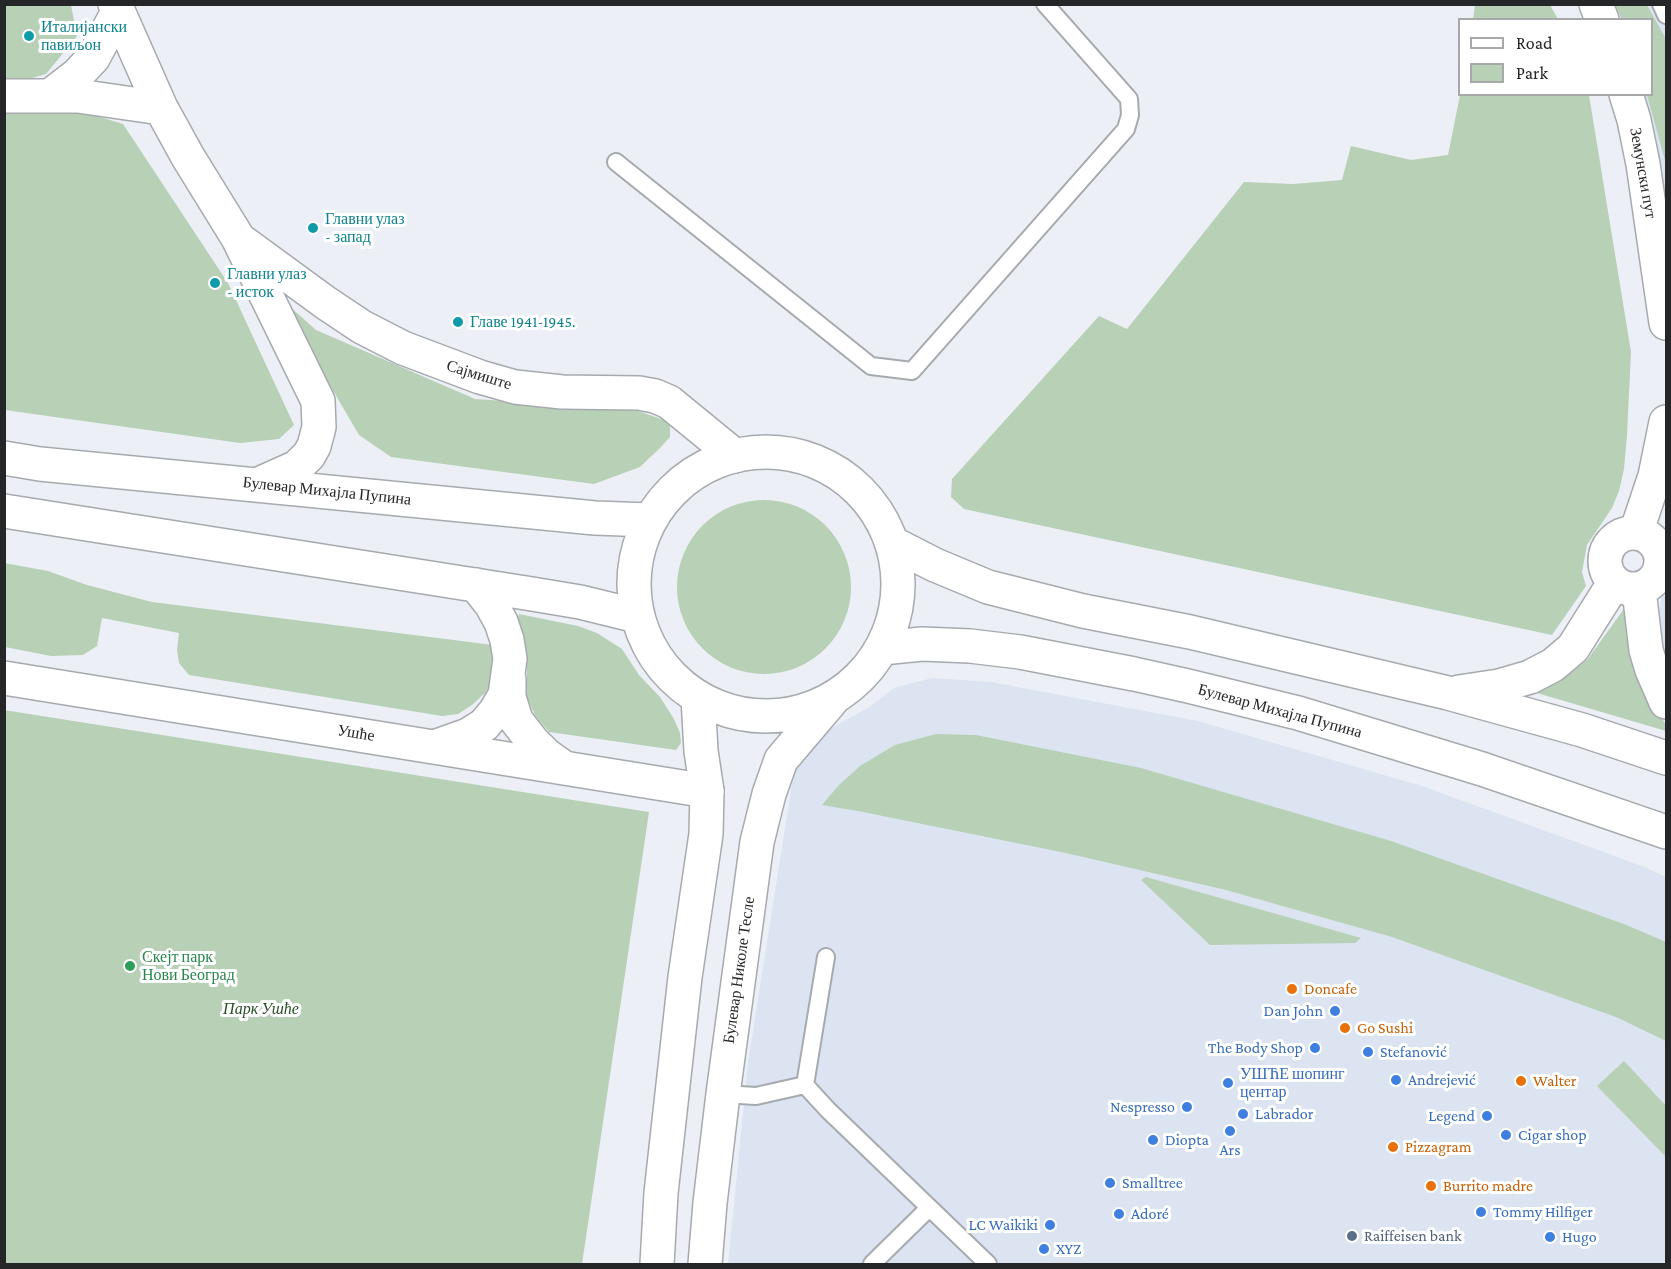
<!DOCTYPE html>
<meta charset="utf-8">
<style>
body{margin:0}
#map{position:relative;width:1671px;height:1269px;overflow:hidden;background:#ecf0f6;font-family:"Crimson Pro",serif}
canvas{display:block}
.frame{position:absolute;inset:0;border:6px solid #242628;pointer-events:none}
.legend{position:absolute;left:1458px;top:18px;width:195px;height:78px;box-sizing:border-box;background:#fff;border:2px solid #a7a8a9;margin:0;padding:8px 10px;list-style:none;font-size:18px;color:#242628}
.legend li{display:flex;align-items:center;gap:12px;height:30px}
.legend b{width:30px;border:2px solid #a7a8a9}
</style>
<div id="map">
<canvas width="1671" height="1269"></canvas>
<div class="frame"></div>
<ul class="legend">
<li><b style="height:8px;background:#fff"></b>Road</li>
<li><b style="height:16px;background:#b7d0b6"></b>Park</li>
</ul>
</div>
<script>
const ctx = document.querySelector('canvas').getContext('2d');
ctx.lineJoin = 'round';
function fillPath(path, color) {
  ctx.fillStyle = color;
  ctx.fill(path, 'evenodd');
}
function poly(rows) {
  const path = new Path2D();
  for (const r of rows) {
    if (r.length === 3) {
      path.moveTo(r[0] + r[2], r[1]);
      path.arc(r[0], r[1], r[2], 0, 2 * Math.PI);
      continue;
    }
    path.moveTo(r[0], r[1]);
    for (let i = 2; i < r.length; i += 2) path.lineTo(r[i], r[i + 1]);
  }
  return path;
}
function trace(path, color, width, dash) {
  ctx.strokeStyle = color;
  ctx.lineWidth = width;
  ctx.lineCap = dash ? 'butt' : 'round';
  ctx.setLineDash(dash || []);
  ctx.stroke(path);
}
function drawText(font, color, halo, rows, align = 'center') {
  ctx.font = font + ' "Crimson Pro",serif';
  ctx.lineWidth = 6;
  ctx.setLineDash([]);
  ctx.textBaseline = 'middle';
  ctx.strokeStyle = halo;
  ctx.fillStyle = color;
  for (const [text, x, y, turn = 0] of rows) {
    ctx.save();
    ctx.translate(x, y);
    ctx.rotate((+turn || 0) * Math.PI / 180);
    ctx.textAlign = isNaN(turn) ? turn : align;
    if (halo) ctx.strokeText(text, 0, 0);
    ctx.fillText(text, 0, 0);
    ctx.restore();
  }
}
const built = poly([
 [1609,5,1666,5,1666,197,1648,118,1640,95,1652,94,1652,20,1615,19],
 [1666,570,1666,672,1661,665,1658,618],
 [932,678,991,682,1198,721,1422,786,1642,866,1666,877,1666,1264,728,1264,748,1063,794,771,814,743,836,725,868,708,894,688]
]);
const green = poly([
 [5,5,71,5,77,36,46,74,5,86],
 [1475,5,1550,5,1558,19,1473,19],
 [1615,5,1647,5,1666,39,1666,164,1647,95,1652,94,1652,20,1622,19],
 [1460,95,1589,95,1631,352,1627,435,1624,469,1619,491,1612,508,1587,545,1582,572,1586,586,1552,635,964,509,951,497,952,479,1099,316,1127,329,1244,182,1293,184,1342,180,1351,146,1411,160,1448,155],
 [4,112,90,114,123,124,228,283,294,425,279,439,240,443,5,410],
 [278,296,316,330,475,399,635,410,664,420,670,426,670,437,660,448,640,467,594,484,391,457,359,435],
 [764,587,87],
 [4,563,48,571,87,585,152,602,493,645,495,676,485,693,472,705,458,714,442,716,189,675,179,663,177,650,179,633,102,618,97,646,83,655,51,656,5,647],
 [1629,602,1660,715,1666,725,1666,731,1537,693,1561,681,1587,660],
 [519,614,578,626,597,633,622,649,639,675,660,697,674,719,680,733,681,743,676,750,549,732,535,715,527,698,527,656,517,620],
 [4,710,649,812,582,1264,5,1264],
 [936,734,976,735,1141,768,1391,841,1624,924,1666,942,1666,1041,1616,1017,1392,937,1226,890,1066,853,858,811,822,805,839,785,860,766,895,745],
 [1146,877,1361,938,1355,943,1210,945,1141,880],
 [1624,1061,1666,1106,1666,1157,1597,1086]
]);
const lane = poly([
 [1661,4,1666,15],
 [616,162,871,366,912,371,1126,129,1130,115,1129,99,1045,4],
 [1659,573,1666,579],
 [805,1085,828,1110,988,1264],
 [723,1094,756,1096,805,1085,826,957],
 [872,1264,929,1208]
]);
const street = poly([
 [115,4,161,108,188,157,238,238,318,401,319,427,314,446,309,455,297,467,259,484],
 [51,95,77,75,93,58,118,12],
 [4,96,78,96,161,108],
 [244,243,326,303,362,327,403,348,480,377,515,387,562,392,639,393,655,396,669,402,735,456],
 [4,678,707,791]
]);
const secondary = poly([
 [1596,4,1602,20],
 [1626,94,1634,120,1643,164,1666,323],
 [766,584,132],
 [4,458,40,464,595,518,650,520],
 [4,511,532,594,580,602,637,616],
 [1633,561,28],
 [1636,533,1655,476,1666,422],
 [892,543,935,565,988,587,1083,611,1190,632,1448,693,1582,730,1666,758],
 [1639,590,1646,650,1652,670,1666,702],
 [882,648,922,644,970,646,1020,652,1134,674,1188,686,1298,713,1482,769,1666,832],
 [509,679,509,697,516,720,533,742,546,755,563,767],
 [1459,692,1499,686,1530,677,1553,665,1573,648,1614,583],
 [437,746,468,735,484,725,495,712,505,695,510,659,507,640,501,622,491,604,476,585],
 [657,1264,661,1193,685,977,706,834,707,791,701,751,698,698],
 [705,1264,710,1203,723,1094,757,842,769,794,781,760,832,700]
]);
const markers = [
 [29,36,6,"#0f9aa8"],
 [313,228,6,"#0f9aa8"],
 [215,283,6,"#0f9aa8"],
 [458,322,6,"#0f9aa8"],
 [130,966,6,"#2e9e5b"],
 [1292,989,6,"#e8710a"],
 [1335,1011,6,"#3f7fe0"],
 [1345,1028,6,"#e8710a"],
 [1315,1048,6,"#3f7fe0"],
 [1368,1052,6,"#3f7fe0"],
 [1396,1080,6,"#3f7fe0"],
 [1521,1081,6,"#e8710a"],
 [1228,1083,6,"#3f7fe0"],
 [1187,1107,6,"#3f7fe0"],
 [1243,1114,6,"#3f7fe0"],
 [1487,1116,6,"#3f7fe0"],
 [1230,1131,6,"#3f7fe0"],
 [1506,1135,6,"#3f7fe0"],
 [1153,1140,6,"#3f7fe0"],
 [1393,1147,6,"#e8710a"],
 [1110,1183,6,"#3f7fe0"],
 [1431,1186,6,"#e8710a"],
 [1481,1212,6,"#3f7fe0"],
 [1119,1214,6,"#3f7fe0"],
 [1050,1225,6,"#3f7fe0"],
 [1352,1236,6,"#5c6f8a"],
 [1550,1237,6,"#3f7fe0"],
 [1044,1249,6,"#3f7fe0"]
];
const cultureNames = [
 ["Италијански",41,27],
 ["павиљон",41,45],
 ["Главни улаз",325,219],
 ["- запад",325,237],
 ["Главни улаз",227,274],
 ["- исток",227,292],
 ["Главе 1941-1945.",470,322]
];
const streetNames = [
 ["Земунски пут",1643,173,80],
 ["Сајмиште",479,375,17],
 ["Булевар Михајла Пупина",327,491,6],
 ["Булевар Михајла Пупина",1280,711,15],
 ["Ушће",356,733,9],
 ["Булевар Николе Тесле",739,970,-82]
];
const leisureNames = [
 ["Скејт парк",142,957],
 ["Нови Београд",142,975]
];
const foodNames = [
 ["Doncafe",1304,989],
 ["Go Sushi",1357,1028],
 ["Walter",1533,1081],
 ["Pizzagram",1405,1147],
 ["Burrito madre",1443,1186]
];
const parkNames = [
 ["Парк Ушће",261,1009]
];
const shopNames = [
 ["Dan John",1323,1011,"right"],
 ["The Body Shop",1303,1048,"right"],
 ["Stefanović",1380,1052],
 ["УШЋЕ шопинг",1240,1074],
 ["центар",1240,1092],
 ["Andrejević",1408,1080],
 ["Nespresso",1175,1107,"right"],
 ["Labrador",1255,1114],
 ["Legend",1475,1116,"right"],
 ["Cigar shop",1518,1135],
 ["Diopta",1165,1140],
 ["Ars",1230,1150,"center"],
 ["Smalltree",1122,1183],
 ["Tommy Hilfiger",1493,1212],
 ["Adoré",1131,1214],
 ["LC Waikiki",1038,1225,"right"],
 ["Hugo",1562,1237],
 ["XYZ",1056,1249]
];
const serviceNames = [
 ["Raiffeisen bank",1364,1236]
];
fillPath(built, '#dbe4f0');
fillPath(green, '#b7d0b6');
trace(lane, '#a6aaaf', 20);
trace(street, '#a6aaaf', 36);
trace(secondary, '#a6aaaf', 36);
trace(lane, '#fff', 16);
trace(street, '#fff', 33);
trace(secondary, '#fff', 33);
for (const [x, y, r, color] of markers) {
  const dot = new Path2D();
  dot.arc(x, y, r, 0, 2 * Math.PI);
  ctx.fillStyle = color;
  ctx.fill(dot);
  trace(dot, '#fff', 2);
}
drawText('16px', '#0d838f', '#fff', cultureNames, 'left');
drawText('16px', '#242628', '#fff', streetNames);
drawText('16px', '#27864d', '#fff', leisureNames, 'left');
drawText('16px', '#c56008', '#fff', foodNames, 'left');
drawText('italic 16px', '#274f27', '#fff', parkNames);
drawText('16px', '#366cbe', '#fff', shopNames, 'left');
drawText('16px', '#4e5e75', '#fff', serviceNames, 'left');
</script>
